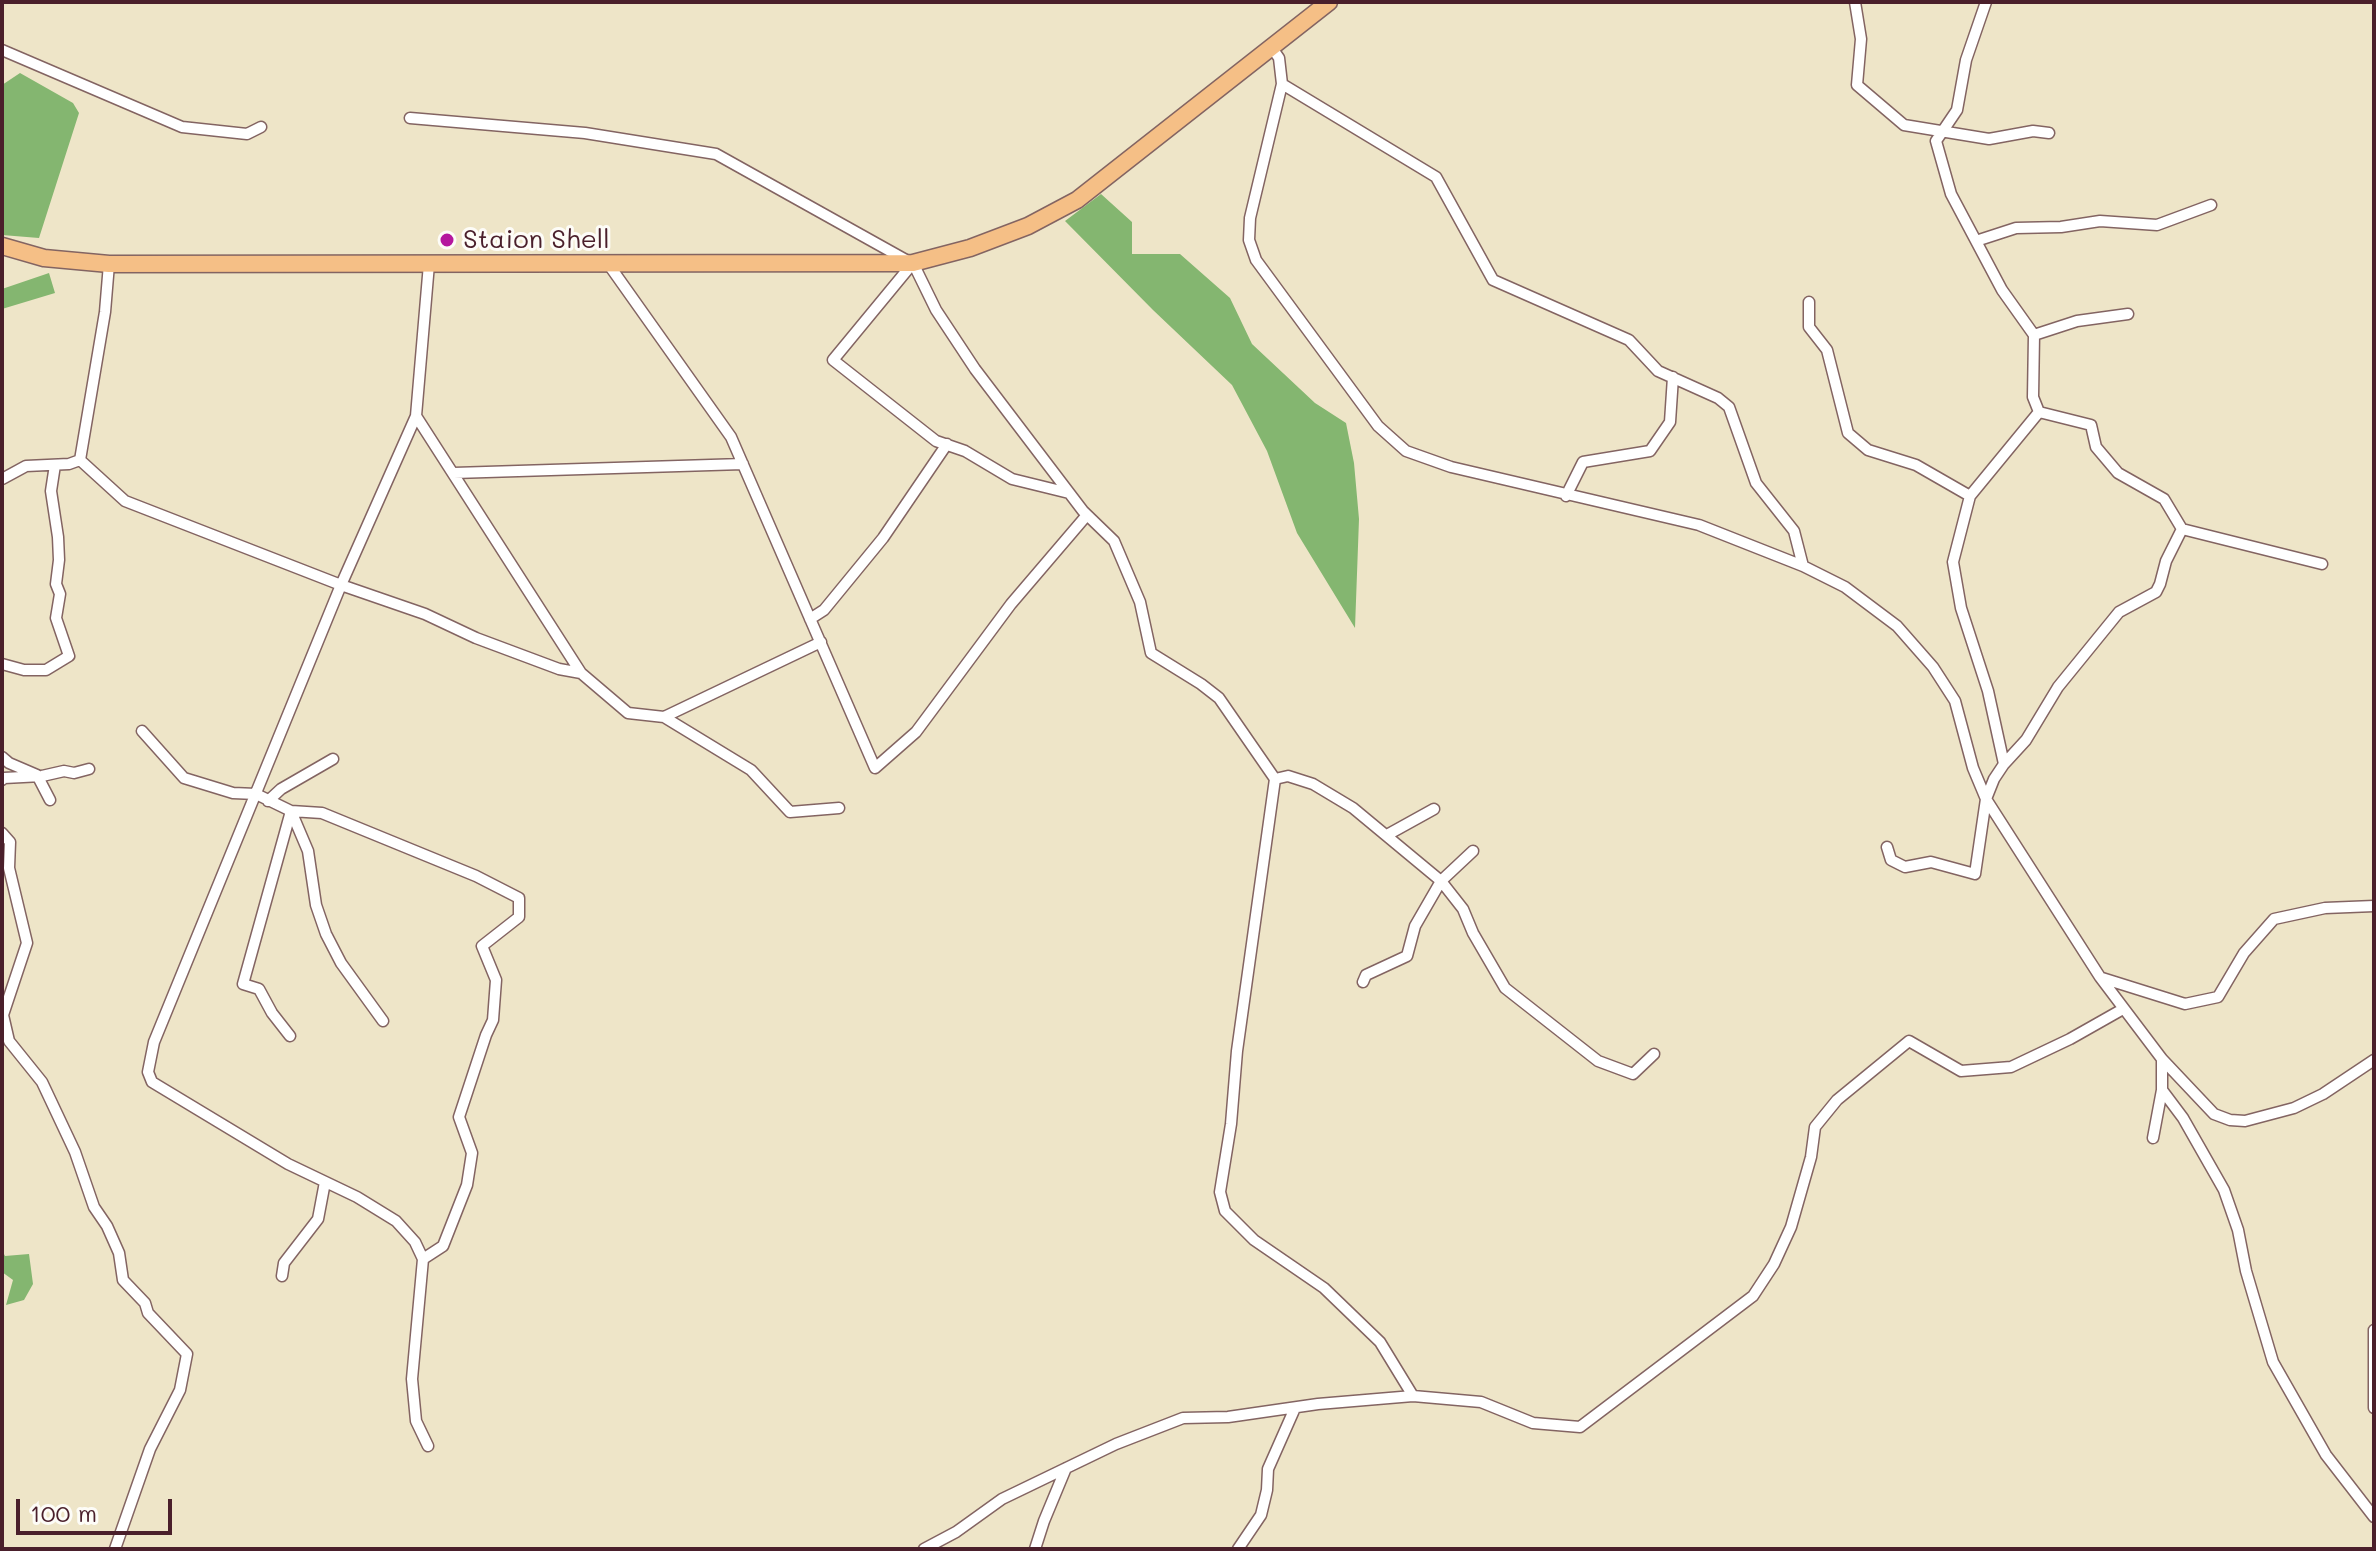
<!DOCTYPE html>
<style>
body{margin:0}
#map{position:relative;width:2376px;height:1551px;overflow:hidden;background:#eee5c8;font-family:Mali,sans-serif}
canvas{display:block}
.frame{position:absolute;inset:0;border:4px solid #4a1f2b;pointer-events:none}
.scale{position:absolute;left:16px;top:1499px;width:156px;height:36px;box-sizing:border-box;border:4px solid #4a1f2b;border-top:0;padding-left:10px;font-size:24px;line-height:28px;white-space:nowrap;color:#4a1f2b;-webkit-text-stroke:6px #fdfcf7;paint-order:stroke}
</style>
<div id="map">
<canvas width="2376" height="1551"></canvas>
<div class="frame"></div>
<div class="scale">100 m</div>
</div>
<script>
const ctx = document.querySelector('canvas').getContext('2d');
ctx.lineJoin = 'round';
function fillPath(path, color) {
  ctx.fillStyle = color;
  ctx.fill(path, 'evenodd');
}
function poly(rows) {
  const path = new Path2D();
  for (const r of rows) {
    path.moveTo(r[0], r[1]);
    for (let i = 2; i < r.length; i += 2) path.lineTo(r[i], r[i + 1]);
  }
  return path;
}
function trace(path, color, width, dash) {
  ctx.strokeStyle = color;
  ctx.lineWidth = width;
  ctx.lineCap = dash ? 'butt' : 'round';
  ctx.setLineDash(dash || []);
  ctx.stroke(path);
}
function drawText(font, color, halo, rows, align = 'center') {
  ctx.font = font + ' Mali,sans-serif';
  ctx.lineWidth = 6;
  ctx.setLineDash([]);
  ctx.textBaseline = 'middle';
  ctx.strokeStyle = halo;
  ctx.fillStyle = color;
  for (const [text, x, y, turn = 0] of rows) {
    ctx.save();
    ctx.translate(x, y);
    ctx.rotate((+turn || 0) * Math.PI / 180);
    ctx.textAlign = isNaN(turn) ? turn : align;
    if (halo) ctx.strokeText(text, 0, 0);
    ctx.fillText(text, 0, 0);
    ctx.restore();
  }
}
const forest = poly([
 [20,73,73,103,79,113,39,238,2,235,2,85],
 [1101,194,1132,222,1132,254,1180,254,1230,298,1252,344,1315,403,1346,423,1354,463,1359,519,1355,628,1297,533,1267,451,1232,385,1153,310,1065,221],
 [49,273,55,293,2,309,2,289],
 [2,1250,5,1256,29,1254,33,1284,24,1300,6,1305,13,1280,2,1272]
]);
const minor = poly([
 [1855,2,1861,39,1857,85,1904,125,1989,139,2033,131,2049,133],
 [1272,48,1279,58,1282,84,1250,218,1249,240,1256,260,1378,426,1406,451,1451,467,1699,525,1803,566,1845,587,1897,626,1933,667,1955,701,1973,768,1986,799,2100,977,2162,1059,2214,1114,2230,1120,2245,1121,2294,1108,2323,1094,2374,1060],
 [2,50,182,127,247,134,261,127],
 [1282,84,1436,177,1493,280,1629,340,1658,371,1718,398,1729,407,1756,483,1794,531,1803,566],
 [410,118,585,133,716,154,906,260],
 [1976,241,2016,228,2061,227,2100,221,2157,225,2211,205],
 [109,264,105,312,80,460,125,501,341,585,425,614,476,638,559,669,581,673],
 [609,265,731,437,875,768,916,732,1011,604,1087,515],
 [1809,302,1809,327,1827,350,1848,433,1868,450,1916,465,1970,496],
 [2034,335,2077,321,2128,314],
 [416,416,581,673,628,713,664,717,751,770,790,812,839,808],
 [454,473,743,464],
 [2,479,26,466,69,464,80,460],
 [1566,496,1583,462,1650,451,1670,422,1673,377],
 [2182,529,2322,564],
 [810,619,824,610,883,538,947,444],
 [2,664,24,670,46,670,69,656,56,618,60,594,56,584,59,560,58,537,51,491,55,465],
 [664,717,821,642],
 [142,731,184,778,233,793,256,794,291,811,322,813,476,876,519,898,519,917,482,946,496,980,493,1020,486,1035,459,1117,472,1153,467,1185,443,1246,423,1259],
 [2,757,9,763,37,775,50,800],
 [2004,764,2026,740,2058,687,2119,612,2156,592,2160,584,2166,561,2182,529,2164,499,2118,473,2096,447,2091,425,2039,412],
 [1275,779,1288,776,1313,784,1353,808,1441,881,1463,909,1473,933,1505,988,1598,1061,1633,1074,1654,1054],
 [2,780,4,778,42,776,64,771,74,773,89,769],
 [268,801,281,789,333,759],
 [291,811,308,851,316,905,326,934,341,963,383,1021],
 [2,833,10,842,9,868,27,943,3,1015,9,1041,42,1082,75,1152,94,1207,107,1226,119,1253,123,1280,145,1303,148,1313,187,1354,180,1390,150,1449,115,1549],
 [1387,835,1434,809],
 [1887,847,1891,860,1905,867,1931,862,1975,874,1986,799,1994,779,2004,764,1988,691,1961,608,1953,562,1970,496,2039,412,2033,397,2034,335,2002,290,1951,194,1936,141,1957,110,1966,60,1986,2],
 [2102,978,2185,1004,2218,997,2244,953,2274,919,2325,908,2374,906],
 [1363,982,1366,975,1407,956,1415,926,1441,881,1473,851],
 [290,1036,272,1013,259,989,243,984,291,811],
 [2162,1059,2162,1090,2183,1118,2224,1190,2238,1230,2246,1271,2273,1362,2326,1455,2374,1517],
 [2153,1138,2162,1090],
 [282,1276,284,1263,318,1219,325,1182],
 [2374,1330,2374,1408],
 [1413,1396,1481,1402,1533,1423,1580,1427,1753,1296,1774,1264,1791,1227,1811,1157,1815,1127,1837,1100,1909,1041,1961,1071,2011,1067,2070,1039,2123,1009],
 [428,1446,416,1421,412,1379,423,1259,415,1242,396,1221,357,1197,288,1164,152,1082,148,1072,154,1042,341,585,416,416,429,264],
 [924,1549,956,1532,1002,1499,1116,1444,1183,1418,1228,1417,1318,1404,1413,1396,1380,1342,1324,1288,1254,1240,1225,1211,1220,1192,1231,1124,1237,1051,1275,779,1219,698,1201,684,1151,653,1140,602,1114,541,1083,511,975,369,936,310,913,263,833,360,936,441,965,451,1012,479,1069,493],
 [1035,1549,1044,1521,1066,1468],
 [1238,1549,1261,1515,1267,1490,1268,1469,1295,1408]
]);
const trunk = poly([
 [2,246,44,258,109,264,913,263,970,248,1028,226,1077,200,1329,2]
]);
const markers = [
 [447,240,8,"#b5179e"]
];
const poiNames = [
 ["Staion Shell",463,240]
];
fillPath(forest, '#84b670');
trace(minor, '#836462', 13);
trace(trunk, '#836462', 19);
trace(minor, '#fff', 10);
trace(trunk, '#f5bf86', 16);
for (const [x, y, r, color] of markers) {
  const dot = new Path2D();
  dot.arc(x, y, r, 0, 2 * Math.PI);
  ctx.fillStyle = color;
  ctx.fill(dot);
  trace(dot, '#fdfcf7', 3);
}
drawText('26px', '#4a1f2b', '#fdfcf7', poiNames, 'left');
</script>
